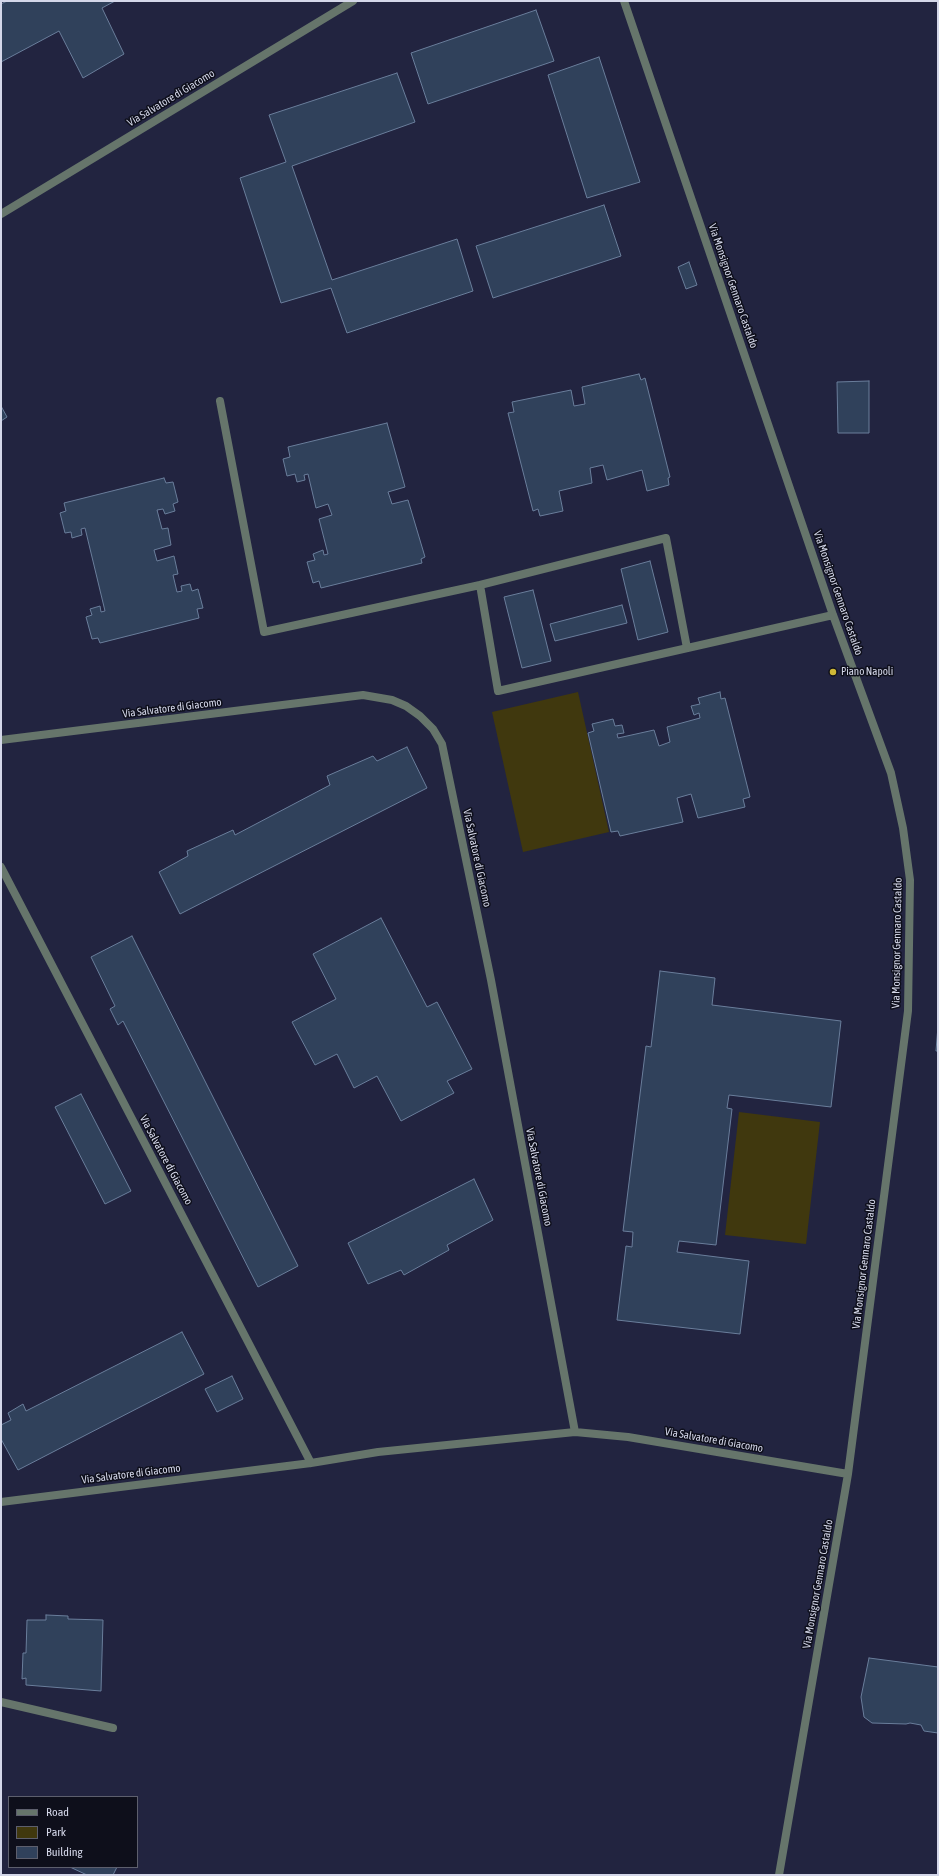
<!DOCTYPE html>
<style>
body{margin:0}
#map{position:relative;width:939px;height:1876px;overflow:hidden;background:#222440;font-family:"Asap Condensed",sans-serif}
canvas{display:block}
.frame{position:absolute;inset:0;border:2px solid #d4d7e9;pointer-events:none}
.legend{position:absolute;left:8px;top:1796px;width:130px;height:72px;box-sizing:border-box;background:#0e0f1b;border:1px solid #5d5f6d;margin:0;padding:5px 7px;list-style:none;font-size:12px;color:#d4d7e9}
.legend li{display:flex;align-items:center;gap:8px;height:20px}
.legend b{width:20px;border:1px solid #5d5f6d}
</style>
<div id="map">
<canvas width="939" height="1876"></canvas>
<div class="frame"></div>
<ul class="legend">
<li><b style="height:5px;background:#66756b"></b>Road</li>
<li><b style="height:11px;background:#40380e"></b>Park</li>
<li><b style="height:11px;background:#30415b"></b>Building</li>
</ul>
</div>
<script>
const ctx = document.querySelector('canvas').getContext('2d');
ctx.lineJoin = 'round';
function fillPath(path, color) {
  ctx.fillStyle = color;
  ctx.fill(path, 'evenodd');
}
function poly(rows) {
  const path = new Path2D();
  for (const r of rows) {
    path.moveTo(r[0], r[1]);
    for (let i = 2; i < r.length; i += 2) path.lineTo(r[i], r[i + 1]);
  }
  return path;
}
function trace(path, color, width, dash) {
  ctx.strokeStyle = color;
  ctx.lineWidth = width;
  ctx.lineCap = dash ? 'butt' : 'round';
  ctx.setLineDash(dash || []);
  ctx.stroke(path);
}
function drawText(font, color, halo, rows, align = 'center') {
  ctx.font = font + ' "Asap Condensed",sans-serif';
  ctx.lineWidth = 3;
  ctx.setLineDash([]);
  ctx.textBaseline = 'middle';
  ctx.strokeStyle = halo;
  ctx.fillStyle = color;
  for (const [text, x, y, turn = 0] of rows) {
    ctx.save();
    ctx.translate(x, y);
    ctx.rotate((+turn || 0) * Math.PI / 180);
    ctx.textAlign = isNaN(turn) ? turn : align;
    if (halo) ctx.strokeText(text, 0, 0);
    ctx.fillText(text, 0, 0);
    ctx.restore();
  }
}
const green = poly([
 [578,692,609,832,523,852,492,712],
 [739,1112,820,1122,806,1244,725,1235]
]);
const building = poly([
 [7,1,115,1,102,8,124,54,83,78,59,31,1,62,1,4,7,1],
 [536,10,554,61,428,104,411,53,536,10],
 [599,57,640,182,587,198,548,75,599,57],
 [397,73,415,122,292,166,332,280,457,239,473,291,347,333,331,288,281,303,240,178,286,162,269,115,397,73],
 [604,205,621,256,493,298,476,246,604,205],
 [689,262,697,285,686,289,678,267,689,262],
 [639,374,641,380,645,378,670,477,668,478,669,485,647,491,642,470,607,480,603,465,590,468,592,483,559,491,563,511,540,516,538,509,533,511,508,413,514,412,512,402,571,390,574,406,585,404,582,387,639,374],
 [869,381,869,433,838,433,837,382,869,381],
 [1,406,7,417,1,421,1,406],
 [387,423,405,487,388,492,392,504,408,500,425,557,421,559,422,563,321,588,319,581,313,583,307,562,315,560,313,554,323,550,324,555,328,554,319,519,332,515,328,504,316,508,308,474,304,475,305,480,297,482,295,474,287,476,283,459,290,457,288,447,387,423],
 [164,478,166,483,173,482,178,502,173,504,175,511,165,514,163,509,157,510,162,529,168,528,171,545,154,550,157,561,174,556,178,574,173,575,177,592,182,591,181,586,190,584,192,591,198,589,203,608,197,609,199,618,100,643,98,638,92,639,86,617,92,615,90,609,100,606,101,612,105,611,85,528,81,529,82,535,72,538,71,532,65,533,60,513,66,511,64,503,164,478],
 [650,561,668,632,638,640,621,569,650,561],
 [533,590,551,661,522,668,504,597,533,590],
 [622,605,627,623,555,641,550,624,622,605],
 [720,692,721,699,725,698,750,797,743,799,745,807,698,818,691,794,677,798,683,822,620,836,618,831,611,832,588,733,594,731,592,724,613,719,615,726,622,725,624,733,617,734,618,738,654,730,659,746,670,742,667,727,700,718,699,713,694,715,691,706,700,704,698,698,720,692],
 [407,747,427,788,180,914,159,872,188,856,187,851,233,830,235,835,330,785,327,776,373,756,377,761,407,747],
 [381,918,427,1007,437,1002,472,1069,447,1081,454,1093,401,1121,377,1076,354,1088,337,1054,315,1065,292,1022,336,999,313,954,381,918],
 [132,936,298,1266,258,1287,123,1021,118,1025,110,1009,115,1006,91,957,132,936],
 [660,971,715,978,712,1005,841,1021,831,1107,729,1095,727,1108,732,1109,716,1245,679,1241,677,1252,749,1261,740,1334,617,1320,626,1246,632,1247,633,1232,623,1231,646,1046,651,1047,660,971],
 [938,1026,938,1051,936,1051,938,1026],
 [81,1094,131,1191,105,1204,55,1107,81,1094],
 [474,1179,493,1220,447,1245,449,1250,404,1275,401,1270,368,1284,348,1243,474,1179],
 [182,1332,204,1374,18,1470,1,1439,1,1425,11,1420,8,1413,23,1404,26,1411,182,1332],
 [232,1376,243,1399,217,1412,205,1389,232,1376],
 [46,1615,68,1616,68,1619,103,1620,101,1691,26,1685,26,1678,22,1679,23,1653,26,1653,27,1620,46,1620,46,1615],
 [869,1658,938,1667,938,1733,924,1731,921,1725,910,1723,906,1724,872,1723,864,1717,861,1697,869,1658],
 [70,1867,117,1867,113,1875,87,1875,70,1867]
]);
const lane = poly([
 [1,1702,113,1728]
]);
const street = poly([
 [624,1,833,615,891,773,903,828,910,880,908,1011,848,1474,779,1875],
 [1,214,353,1],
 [220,401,264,632,480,585,498,691,833,615],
 [480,585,666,538,687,648],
 [1,740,363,695,392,700,406,706,420,716,433,729,442,744,491,980,575,1432],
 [1,867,311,1463],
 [1,1502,311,1463,378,1452,575,1432,628,1437,848,1474]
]);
const markers = [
 [833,672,4,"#cfb837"]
];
const streetNames = [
 ["Via Salvatore di Giacomo",171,98,-31],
 ["Via Monsignor Gennaro Castaldo",733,286,71],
 ["Via Monsignor Gennaro Castaldo",838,593,71],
 ["Via Salvatore di Giacomo",172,708,-7],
 ["Via Salvatore di Giacomo",477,858,78],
 ["Via Monsignor Gennaro Castaldo",897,943,-89],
 ["Via Salvatore di Giacomo",166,1160,62],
 ["Via Salvatore di Giacomo",539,1177,79],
 ["Via Monsignor Gennaro Castaldo",864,1264,-83],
 ["Via Salvatore di Giacomo",714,1440,10],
 ["Via Salvatore di Giacomo",131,1474,-7],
 ["Via Monsignor Gennaro Castaldo",818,1584,-80]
];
const poiNames = [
 ["Piano Napoli",841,672]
];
fillPath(green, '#40380e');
fillPath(building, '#30415b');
trace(building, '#6a7e9b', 1);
trace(lane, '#66756b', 8);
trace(street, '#66756b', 8);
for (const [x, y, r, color] of markers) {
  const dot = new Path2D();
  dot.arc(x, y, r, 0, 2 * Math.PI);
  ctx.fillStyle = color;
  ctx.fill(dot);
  trace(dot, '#0e0f1b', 1.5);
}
drawText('11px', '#d4d7e9', '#0e0f1b', streetNames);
drawText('11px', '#d4d7e9', '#0e0f1b', poiNames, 'left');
</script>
